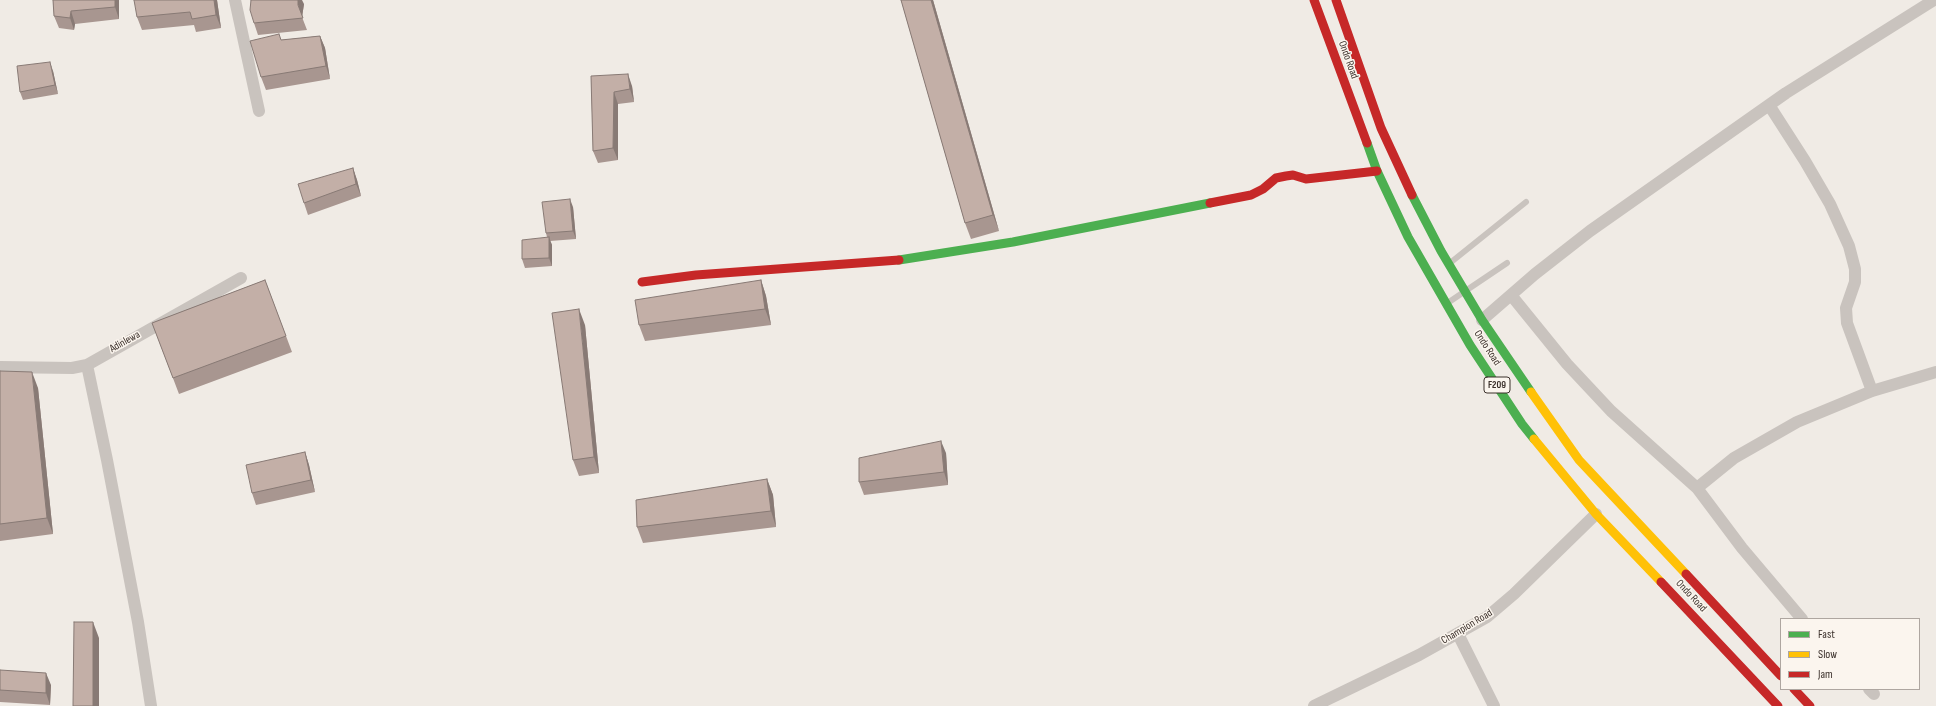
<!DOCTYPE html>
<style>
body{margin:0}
#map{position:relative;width:1936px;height:706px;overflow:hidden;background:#f0ebe5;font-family:"Sofia Sans Condensed",sans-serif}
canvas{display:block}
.legend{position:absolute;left:1780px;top:618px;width:140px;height:72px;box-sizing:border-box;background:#fbf5ee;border:1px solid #aea6a0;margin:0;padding:5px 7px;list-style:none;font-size:12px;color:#3b302b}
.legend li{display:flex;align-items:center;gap:8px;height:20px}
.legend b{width:20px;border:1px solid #aea6a0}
</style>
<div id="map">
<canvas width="1936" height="706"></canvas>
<ul class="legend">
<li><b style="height:5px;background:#4caf50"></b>Fast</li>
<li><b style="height:5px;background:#ffc107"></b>Slow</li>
<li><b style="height:5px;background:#c62828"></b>Jam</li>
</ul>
</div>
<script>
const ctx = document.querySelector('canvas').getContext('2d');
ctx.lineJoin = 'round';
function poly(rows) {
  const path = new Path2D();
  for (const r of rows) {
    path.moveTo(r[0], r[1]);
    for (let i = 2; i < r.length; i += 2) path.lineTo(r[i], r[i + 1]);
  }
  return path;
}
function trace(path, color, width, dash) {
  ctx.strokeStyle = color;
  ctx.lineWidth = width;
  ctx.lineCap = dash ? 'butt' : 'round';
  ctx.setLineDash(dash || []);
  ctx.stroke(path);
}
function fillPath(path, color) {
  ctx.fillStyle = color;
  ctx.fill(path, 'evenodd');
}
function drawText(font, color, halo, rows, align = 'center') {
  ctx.font = font + ' "Sofia Sans Condensed",sans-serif';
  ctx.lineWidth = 3;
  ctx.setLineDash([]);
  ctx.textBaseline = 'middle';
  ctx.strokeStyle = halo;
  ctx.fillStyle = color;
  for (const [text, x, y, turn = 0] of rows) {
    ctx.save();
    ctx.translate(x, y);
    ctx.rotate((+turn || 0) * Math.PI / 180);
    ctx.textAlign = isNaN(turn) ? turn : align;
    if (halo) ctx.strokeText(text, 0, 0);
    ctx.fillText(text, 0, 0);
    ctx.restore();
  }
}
const lane = poly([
 [1450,263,1526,202],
 [1449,302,1507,263]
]);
const street = poly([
 [235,0,259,111],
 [1769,105,1805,161,1830,204,1849,246,1855,269,1855,282,1846,308,1847,323,1872,391],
 [1511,295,1567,364,1611,411,1697,488,1742,548,1802,619],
 [1482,320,1535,274,1590,231,1786,93,1934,0],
 [87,365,107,460,138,622,151,706],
 [0,367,72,368,87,365,241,278],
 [1697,488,1734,458,1797,422,1872,391,1936,372],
 [1458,634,1494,706],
 [1869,689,1874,694],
 [1314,706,1419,655,1487,617,1514,594,1596,514]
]);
const fast = poly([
 [1367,143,1377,171,1408,237,1470,345,1522,424,1534,439],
 [1412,195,1441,251,1482,320,1531,392],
 [899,260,1013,242,1210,203]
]);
const slow = poly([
 [1531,392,1579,460,1686,574],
 [1534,439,1596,514,1661,582]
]);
const jam = poly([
 [1314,0,1367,143],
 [1336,0,1381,128,1412,195],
 [1210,203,1251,195,1263,189,1276,178,1286,176,1293,175,1306,179,1377,171],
 [642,282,696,275,899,260],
 [1686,574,1781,676],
 [1661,582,1778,706],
 [1794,689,1810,706]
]);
const wall = poly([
 [53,0,119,0,119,19,75,24,74,30,59,28,54,16],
 [217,0,221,28,196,32,194,25,142,30,137,17],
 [901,0,933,0,999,231,971,239,965,223],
 [304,4,302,17,307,30,258,35,254,23],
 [320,36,325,48,330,79,266,90,261,77,281,40],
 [53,71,58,94,23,100,20,92],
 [591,76,632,86,634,102,618,104,618,160,598,163,593,151],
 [353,168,357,180,361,196,308,215,304,203],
 [573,207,576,239,550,241,552,245,552,266,525,268,522,259,547,237,546,233],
 [265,280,292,352,179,394,152,323],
 [761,280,766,296,771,325,645,341,639,325],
 [585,325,599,473,579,476,573,460],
 [0,371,38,388,53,534,0,541],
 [305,452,309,465,315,492,256,505,252,493],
 [946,453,948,485,864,495,859,482],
 [767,479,773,495,776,527,643,543,637,527],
 [0,670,51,685,50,705,0,702]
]);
const shadedWall = poly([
 [115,0,119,0,119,19,115,7],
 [214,0,217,0,221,28,216,15],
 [298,0,302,0,304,4,302,17,298,5],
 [931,0,933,0,999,231,993,215],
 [71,11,75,24,74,30,70,18],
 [320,36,325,48,330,79,326,66],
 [50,62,53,71,58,94,55,85],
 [628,74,632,86,634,102,630,89],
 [614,92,618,104,618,160,613,148],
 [353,168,357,180,361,196,356,184],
 [570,199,573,207,576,239,573,231],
 [549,237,552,245,552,266,549,258],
 [761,280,766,296,771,325,765,309],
 [579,309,585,325,599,473,594,457],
 [32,372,38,388,53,534,47,518],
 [941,441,946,453,948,485,944,472],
 [305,452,309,465,315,492,311,480],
 [767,479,773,495,776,527,771,511],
 [93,622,99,638,99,706,93,706],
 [46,673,51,685,50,705,46,693]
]);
const building = poly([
 [53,0,115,0,115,7,71,11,70,18,54,16,53,0],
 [134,0,214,0,216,15,192,19,190,12,137,17,134,0],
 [251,0,298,0,298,5,303,18,254,23,250,10,251,0],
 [901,0,931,0,993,215,965,223,901,0],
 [279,34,281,40,320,36,326,66,261,77,250,41,279,34],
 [50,62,55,85,20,92,17,66,50,62],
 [628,74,630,89,614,92,613,148,593,151,591,76,628,74],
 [353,168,356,184,304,203,298,184,353,168],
 [570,199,573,231,546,233,542,202,570,199],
 [549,237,549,258,522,259,522,240,549,237],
 [265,280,286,336,173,378,152,323,265,280],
 [761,280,765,309,639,325,635,300,761,280],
 [579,309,594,457,573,460,552,313,579,309],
 [0,371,32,372,47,518,0,524,0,371],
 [941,441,944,472,859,482,859,458,941,441],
 [305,452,311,480,252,493,246,465,305,452],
 [767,479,771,511,637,527,636,500,767,479],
 [74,622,93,622,93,706,73,706,74,622],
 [0,670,46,673,46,693,0,690,0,670]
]);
const shields = [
 [1497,385,26]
];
const shieldNames = [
 ["F209",1497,385]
];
const streetNames = [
 ["Ondo Road",1348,60,70],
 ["Adinlewa",125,342,-29],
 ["Ondo Road",1487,348,57],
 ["Ondo Road",1691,596,47],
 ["Champion Road",1467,627,-31]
];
trace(lane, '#c9c3be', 6);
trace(street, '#c9c3be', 12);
trace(fast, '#4caf50', 9);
trace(slow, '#ffc107', 9);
trace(jam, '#c62828', 9);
fillPath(wall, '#a89690');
fillPath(shadedWall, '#887a75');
fillPath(building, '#c3afa7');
trace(building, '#887a75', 1);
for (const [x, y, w] of shields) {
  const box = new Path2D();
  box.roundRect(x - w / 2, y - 8, w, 16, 3);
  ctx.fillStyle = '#fbf5ee';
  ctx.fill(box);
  trace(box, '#3b302b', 1);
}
drawText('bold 10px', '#3b302b', null, shieldNames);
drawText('11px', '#3b302b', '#fbf5ee', streetNames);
</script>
